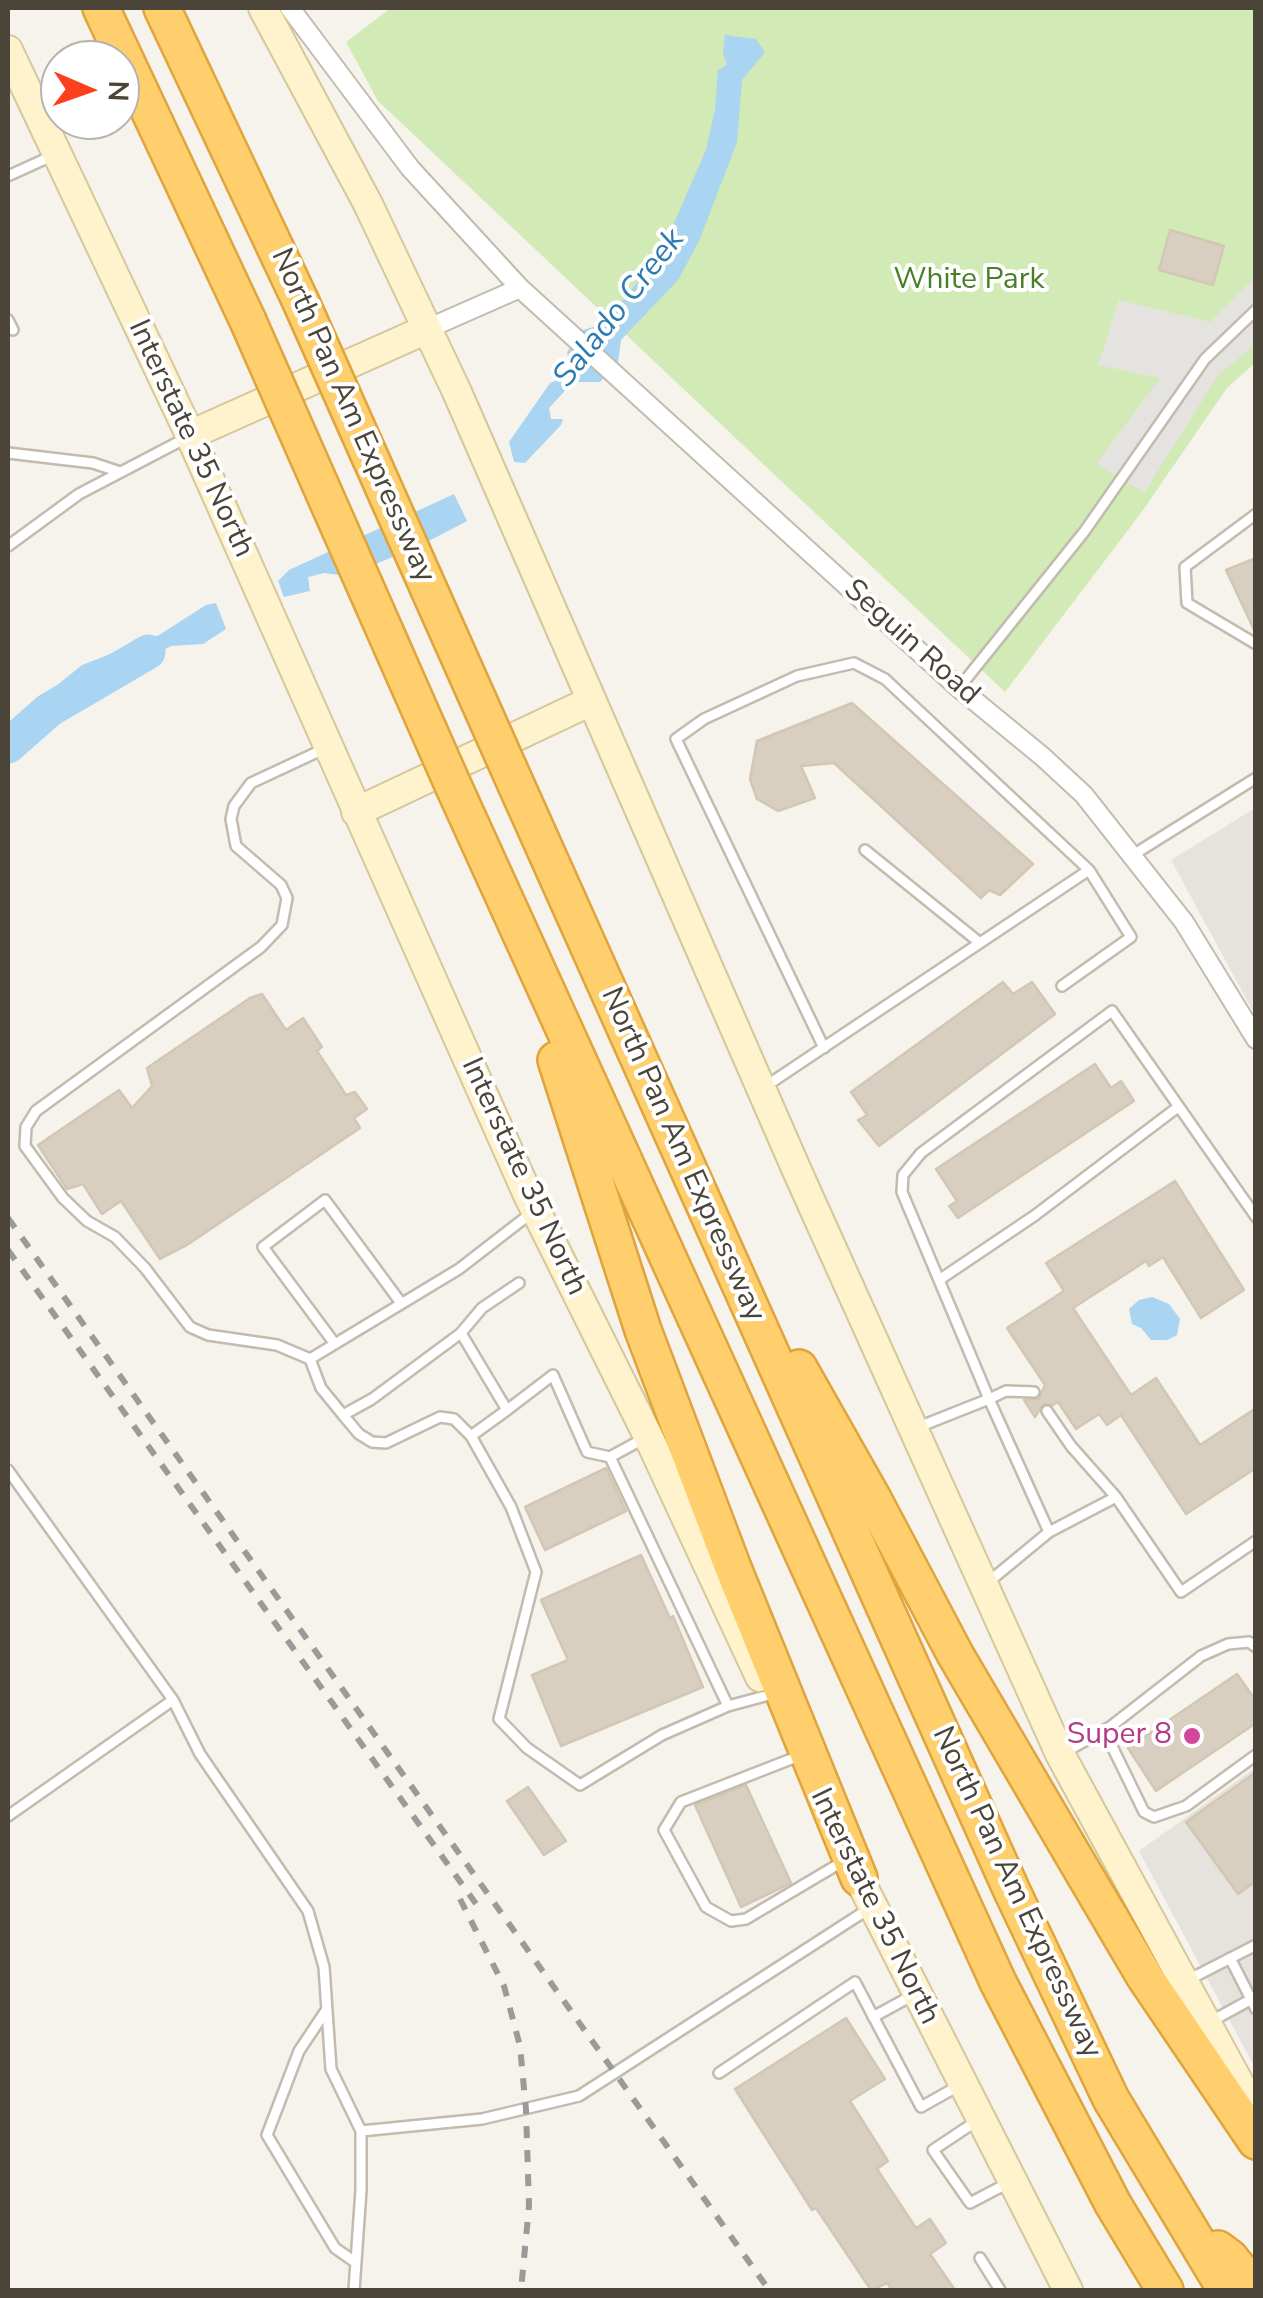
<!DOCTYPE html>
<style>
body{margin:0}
#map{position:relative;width:1263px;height:2298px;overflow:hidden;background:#f6f3ec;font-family:"Nunito Sans",sans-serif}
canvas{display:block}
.frame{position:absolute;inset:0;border:10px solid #4b4439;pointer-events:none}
.north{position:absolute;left:40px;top:40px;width:100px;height:100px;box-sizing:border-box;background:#fff;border:2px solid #b7b4b0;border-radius:50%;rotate:92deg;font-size:28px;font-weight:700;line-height:40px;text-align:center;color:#4b4439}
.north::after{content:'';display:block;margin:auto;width:35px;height:45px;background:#fc3f1d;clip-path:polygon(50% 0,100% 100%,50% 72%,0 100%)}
</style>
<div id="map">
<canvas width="1263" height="2298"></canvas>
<div class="frame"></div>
<div class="north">N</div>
</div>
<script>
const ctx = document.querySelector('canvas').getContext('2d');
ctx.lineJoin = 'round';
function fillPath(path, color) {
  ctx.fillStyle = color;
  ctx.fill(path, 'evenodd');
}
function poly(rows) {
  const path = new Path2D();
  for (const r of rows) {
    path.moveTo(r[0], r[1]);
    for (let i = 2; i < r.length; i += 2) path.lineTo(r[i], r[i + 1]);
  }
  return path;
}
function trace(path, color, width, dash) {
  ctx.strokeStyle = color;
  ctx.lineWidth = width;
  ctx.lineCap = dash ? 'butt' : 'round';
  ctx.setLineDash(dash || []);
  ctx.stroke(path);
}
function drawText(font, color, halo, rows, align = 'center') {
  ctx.font = font + ' "Nunito Sans",sans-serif';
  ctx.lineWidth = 8;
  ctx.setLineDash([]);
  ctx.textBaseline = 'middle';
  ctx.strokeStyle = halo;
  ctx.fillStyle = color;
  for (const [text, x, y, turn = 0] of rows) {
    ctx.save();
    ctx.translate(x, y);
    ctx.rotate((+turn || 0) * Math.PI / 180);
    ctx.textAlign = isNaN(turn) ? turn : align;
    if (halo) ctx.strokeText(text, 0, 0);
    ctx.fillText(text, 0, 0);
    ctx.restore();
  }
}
const industrial = poly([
 [1255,808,1255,1015,1171,860],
 [1255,1768,1255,2068,1139,1851]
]);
const green = poly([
 [391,8,1255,8,1255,363,1227,388,1141,513,1005,692,378,101,346,42]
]);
const parking = poly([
 [1255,277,1255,345,1219,374,1144,493,1096,464,1160,378,1098,365,1119,300,1210,322]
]);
const water = poly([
 [725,35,756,39,765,52,742,80,737,142,700,239,678,280,621,340,618,362,600,382,573,382,549,408,551,419,563,419,561,425,525,463,514,462,509,442,550,383,557,380,569,362,567,352,583,330,603,324,660,255,706,150,715,109,718,70,727,65,723,53],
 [454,494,467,521,425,543,348,576,324,573,308,577,310,591,284,597,278,581,289,570],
 [216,603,226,629,203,644,171,646,122,673,92,678,8,760,8,725,82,665,159,635,206,605],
 [1152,1297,1169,1304,1180,1319,1177,1335,1167,1340,1151,1340,1141,1328,1132,1324,1129,1309,1139,1300]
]);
const river = poly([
 [8,746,49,710,148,652]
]);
const building = poly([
 [1170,230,1224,246,1213,285,1159,270,1170,230],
 [1256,558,1256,634,1226,570,1256,558],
 [852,703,1033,864,1000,895,989,890,981,898,834,763,801,766,815,798,778,811,757,799,750,779,757,741,852,703],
 [1003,982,1013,994,1032,982,1055,1014,879,1146,858,1120,867,1115,851,1092,1003,982],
 [262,994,286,1030,303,1018,322,1047,317,1051,346,1095,355,1092,367,1109,354,1118,360,1128,187,1245,160,1259,121,1201,102,1214,83,1184,67,1189,38,1145,119,1090,132,1108,152,1086,147,1068,250,998,262,994],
 [1095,1064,1111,1088,1121,1081,1134,1101,958,1218,949,1206,957,1201,936,1169,1095,1064],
 [1175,1181,1244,1290,1201,1318,1163,1257,1149,1266,1146,1261,1073,1308,1131,1395,1156,1378,1200,1445,1256,1408,1256,1468,1186,1514,1121,1415,1107,1425,1099,1414,1076,1429,1058,1402,1053,1405,1043,1404,1035,1417,1024,1400,1039,1399,1045,1385,1007,1328,1064,1291,1046,1263,1175,1181],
 [606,1468,626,1511,545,1550,525,1507,606,1468],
 [641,1555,670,1618,673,1616,703,1687,561,1746,532,1675,568,1660,541,1600,641,1555],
 [1237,1674,1256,1701,1256,1723,1156,1791,1128,1748,1237,1674],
 [1256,1772,1256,1881,1238,1894,1186,1822,1256,1772],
 [746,1785,791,1883,741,1907,695,1805,746,1785],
 [528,1787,566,1841,544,1855,507,1801,528,1787],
 [846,2018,885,2079,850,2101,888,2161,877,2169,916,2228,930,2219,946,2243,930,2254,955,2290,892,2290,887,2283,871,2290,816,2208,812,2210,735,2089,846,2018]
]);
const lane = poly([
 [8,176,54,155],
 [8,320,13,330],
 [8,453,93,463,120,472],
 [1256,514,1185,567,1187,603,1256,644],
 [8,546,79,494,188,437],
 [959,688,1084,532,1205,359,1256,310],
 [326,748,251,783,234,806,231,819,236,846,281,885,287,898,282,925,261,947,36,1111,26,1127,25,1146,63,1198,87,1221,115,1237,145,1268,190,1327,208,1335,277,1345,310,1359,459,1269,530,1214],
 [865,850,980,943],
 [1133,855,1256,778],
 [824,1048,676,739,704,719,797,676,854,663,885,679,1089,870,1131,937,1062,986],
 [763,1088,1089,870],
 [939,1280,1034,1216,1178,1107],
 [461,1333,482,1308,519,1283],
 [335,1344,263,1247,325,1200,401,1303],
 [310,1359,321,1388,343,1415,372,1399,461,1333,507,1410,471,1436,511,1507,536,1572,499,1719,527,1748,580,1785,662,1735,728,1706,610,1457,587,1452,553,1375,507,1410],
 [1047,1411,1071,1446,1116,1497],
 [343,1415,359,1434,372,1442,386,1443,440,1417,454,1419,471,1436],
 [916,1428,989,1399,902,1192,903,1175,921,1153,1112,1011,1256,1217],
 [610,1457,643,1439],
 [8,1470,173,1700,200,1754,308,1911,324,1967,331,2069,361,2131,361,2190,354,2290],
 [1049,1532,1116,1497,1181,1592,1256,1541],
 [986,1584,1049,1532,989,1399,1006,1391,1034,1392],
 [728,1706,769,1695],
 [1104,1730,1144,1812,1154,1817,1186,1806,1256,1755],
 [1063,1753,1110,1727,1201,1656,1228,1644,1249,1642,1256,1647],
 [799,1756,681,1802,664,1830,706,1907,731,1921,746,1919,842,1862],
 [8,1816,173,1700],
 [1230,1958,1256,2009],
 [1186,1981,1256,1945],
 [327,2009,299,2051,267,2135,335,2248,355,2262],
 [873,2017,915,1994],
 [1208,2023,1250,2000],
 [719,2073,855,1982,921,2107,960,2085],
 [978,2120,933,2150,970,2203,1010,2182],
 [361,2131,482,2119,579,2096,870,1908],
 [980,2258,1000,2290]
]);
const street = poly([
 [290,8,410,168,520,288,959,688,1043,757,1084,795,1184,922,1256,1039],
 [427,329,520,288]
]);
const secondary = poly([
 [263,8,368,204,457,392,798,1173,1060,1754,1256,2114],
 [8,50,190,435,528,1195,648,1436,760,1677],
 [190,435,427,329],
 [356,812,591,701],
 [849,1859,1068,2290]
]);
const highway = poly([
 [101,8,248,321],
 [162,8,300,300],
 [505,760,1011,1889,1111,2099,1226,2290],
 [452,783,998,1982,1113,2204,1165,2290],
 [556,1060,643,1330,733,1568,859,1878],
 [799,1368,872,1497,955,1654,1080,1867,1145,1977,1256,2141],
 [1218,2249,1230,2258,1256,2290]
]);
const rail = poly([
 [8,1218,769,2290],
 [8,1250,479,1908],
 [460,1899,504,1986,520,2046,526,2110,529,2206,521,2290]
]);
const highwayBridge = poly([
 [300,300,505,760],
 [248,321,452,783]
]);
const markers = [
 [1192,1736,10,"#d1479c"]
];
const parkNames = [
 ["White Park",969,281]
];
const streetNames = [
 ["North Pan Am Expressway",352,416,66],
 ["Interstate 35 North",190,439,65],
 ["Seguin Road",911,643,42],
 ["North Pan Am Expressway",682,1155,66],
 ["Interstate 35 North",523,1177,65],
 ["North Pan Am Expressway",1016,1893,65],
 ["Interstate 35 North",874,1907,64]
];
const hotelNames = [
 ["Super 8",1172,1736]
];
const waterNames = [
 ["Salado Creek",620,309,-52]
];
fillPath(industrial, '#e6e2dd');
fillPath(green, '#d2eab5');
fillPath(parking, '#e5e3e0');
fillPath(water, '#a9d4f2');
trace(river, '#a9d4f2', 35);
fillPath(building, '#d8cfc1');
trace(building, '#d3c7b4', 2.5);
trace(lane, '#c2bbae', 14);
trace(street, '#c2bbae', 22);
trace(secondary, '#d6c79b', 32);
trace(highway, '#e0a43c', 40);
trace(lane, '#fff', 9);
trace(street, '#fff', 18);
trace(secondary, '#fff3cd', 28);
trace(highway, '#ffcf6e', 35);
trace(rail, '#9a9a9a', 6, [12, 12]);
trace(highwayBridge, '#e0a43c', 40, []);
trace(highwayBridge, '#ffcf6e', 35);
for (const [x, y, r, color] of markers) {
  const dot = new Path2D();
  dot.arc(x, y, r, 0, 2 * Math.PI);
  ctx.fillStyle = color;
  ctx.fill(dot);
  trace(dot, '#fff', 4);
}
drawText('30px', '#4a7f2a', '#fff', parkNames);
drawText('30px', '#4b4439', '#fff', streetNames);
drawText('30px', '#b23c85', '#fff', hotelNames, 'right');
drawText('italic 32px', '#2e7ab2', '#fff', waterNames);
</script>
